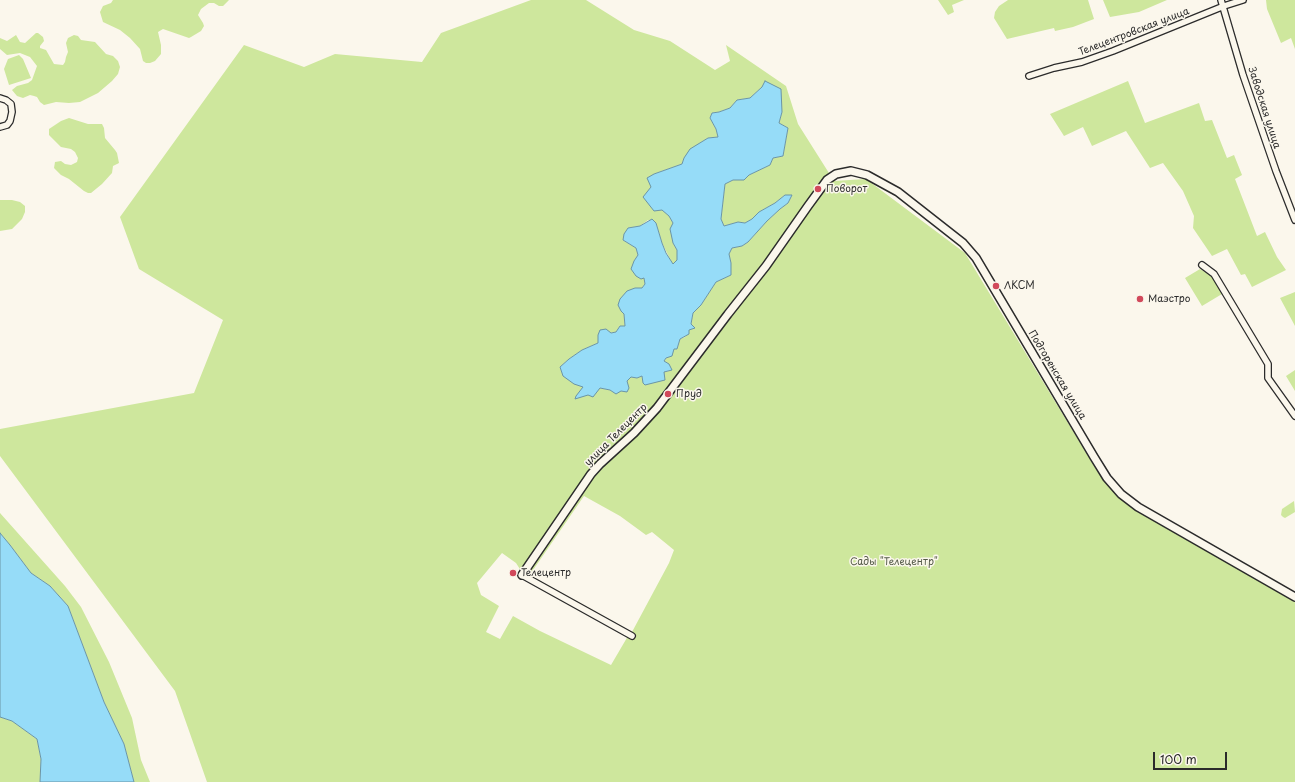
<!DOCTYPE html>
<meta charset="utf-8">
<style>
body{margin:0}
#map{position:relative;width:1295px;height:782px;overflow:hidden;background:#fbf7ec;font-family:"Playpen Sans",sans-serif}
canvas{display:block}
.scale{position:absolute;left:1153px;top:752px;width:74px;height:18px;box-sizing:border-box;border:2px solid #2b2b2b;border-top:0;padding-left:5px;font-size:12px;line-height:14px;white-space:nowrap;color:#2b2b2b;-webkit-text-stroke:3px #fbf7ec;paint-order:stroke}
</style>
<div id="map">
<canvas width="1295" height="782"></canvas>
<div class="scale">100 m</div>
</div>
<script>
const context = document.querySelector('canvas').getContext('2d');
context.lineJoin = 'round';
function fill(path, color) {
  context.fillStyle = color;
  context.fill(path, 'evenodd');
}
function toPath(rows) {
  const path = new Path2D();
  for (const r of rows) {
    path.moveTo(r[0], r[1]);
    for (let i = 2; i < r.length; i += 2) path.lineTo(r[i], r[i + 1]);
  }
  return path;
}
function stroke(path, color, width, dash) {
  context.strokeStyle = color;
  context.lineWidth = width;
  context.lineCap = dash ? 'butt' : 'round';
  context.setLineDash(dash || []);
  context.stroke(path);
}
function drawText(font, color, halo, rows, align = 'center') {
  context.font = font + ' "Playpen Sans",sans-serif';
  context.lineWidth = 3;
  context.setLineDash([]);
  context.textBaseline = 'middle';
  context.strokeStyle = halo;
  context.fillStyle = color;
  for (const [text, x, y, turn = 0] of rows) {
    context.save();
    context.translate(x, y);
    context.rotate((+turn || 0) * Math.PI / 180);
    context.textAlign = isNaN(turn) ? turn : align;
    if (halo) context.strokeText(text, 0, 0);
    context.fillText(text, 0, 0);
    context.restore();
  }
}
fill(toPath([
 [113,0,229,0,223,6,219,6,214,3,209,3,201,9,198,15,203,23,204,26,201,31,191,37,189,38,163,29,158,32,161,45,161,54,155,61,150,63,146,63,143,61,140,49,130,38,120,30,103,22,100,12,103,6,111,3],
 [531,0,586,0,634,30,670,41,715,70,730,61,726,45,786,86,798,124,834,181,866,179,965,253,1099,474,1127,504,1295,601,1295,782,207,782,175,691,0,456,0,429,194,393,223,320,139,269,120,217,244,45,304,67,335,54,422,62,441,33],
 [762,87,782,112,779,123,788,128,783,156,773,158,770,165,749,175,744,180,733,180,725,184,721,219,724,226,738,222,745,223,752,219,759,212,775,203,785,195,792,195,788,203,780,209,767,221,748,242,742,246,732,248,729,254,731,263,731,275,716,282,701,305,693,313,691,324,694,327,689,330,685,337,680,339,677,349,674,349,664,361,669,371,664,372,664,376,643,380,642,376,637,378,631,377,626,381,616,393,610,390,600,388,580,392,583,387,560,367,569,359,582,350,598,343,598,335,616,332,620,326,625,326,624,314,621,311,635,288,642,288,645,284,644,277,634,261,638,255,636,248,623,240,628,228,640,226,648,220,656,223,662,243,673,265,677,260,677,250,673,243,673,223,669,216,647,193,651,187,654,174,682,164,684,158,700,143,708,138,718,137,716,129,710,118,712,113,719,112,730,108,737,100,750,98],
 [584,496,620,516,646,535,652,532,674,550,669,563,632,632,533,577,531,573],
 [502,553,516,563,527,580,628,636,611,665,540,631,513,616,500,639,486,632,499,606,481,595,477,583],
 [938,0,964,0,952,5,954,12,948,15],
 [1008,0,1088,0,1094,19,1073,27,1055,31,1054,28,1007,39,994,18,995,12,999,6],
 [1103,0,1167,0,1139,12,1110,17],
 [1266,0,1295,0,1295,49,1291,38,1281,43,1267,9],
 [36,33,38,33,43,37,44,41,40,46,40,48,46,50,54,64,63,65,65,62,66,57,68,52,66,43,68,38,74,35,78,36,81,40,95,42,106,54,113,56,118,61,120,67,118,74,112,81,98,93,80,102,69,103,56,102,44,105,40,102,37,97,34,96,30,95,23,98,17,96,12,90,17,86,28,83,32,80,37,66,30,57,20,53,7,55,0,49,0,38,7,41,16,35,20,42,25,43],
 [19,55,23,59,31,78,9,85,4,69,8,59],
 [1128,81,1145,123,1199,103,1205,121,1212,120,1227,158,1234,155,1242,175,1235,179,1257,236,1265,232,1277,257,1286,270,1252,287,1245,274,1241,275,1227,249,1212,256,1193,228,1194,216,1183,191,1163,163,1150,168,1126,131,1092,146,1083,127,1064,136,1050,114],
 [69,118,88,124,102,124,104,128,105,138,115,150,117,153,119,163,113,166,112,173,102,184,91,193,88,193,84,191,69,179,61,175,54,168,55,162,61,161,65,164,71,165,77,162,78,158,75,152,71,149,61,147,49,135,49,129,61,121],
 [0,200,12,200,20,202,25,206,25,212,22,219,12,229,0,231],
 [1200,269,1212,276,1222,294,1202,306,1185,278],
 [1295,292,1295,326,1280,298],
 [1295,370,1295,391,1286,376],
 [1294,501,1295,512,1285,518,1283,517,1281,515,1282,509],
 [0,513,65,586,81,607,109,662,132,718,141,760,150,782,134,782,124,744,104,702,68,606,50,586,31,573,10,545,0,533],
 [0,717,12,721,37,739,41,759,40,782,0,782]
]), '#cee79d');
const water = toPath([
 [765,81,781,89,782,112,779,123,788,128,783,156,773,158,770,165,749,175,744,180,733,180,725,184,721,219,724,226,738,222,745,223,752,219,759,212,775,203,785,195,792,195,788,203,780,209,767,221,748,242,742,246,732,248,729,254,731,263,731,275,716,282,701,305,693,313,691,324,695,328,689,330,689,334,680,339,677,349,674,349,672,356,666,358,664,361,669,364,672,370,664,372,665,380,645,385,643,383,642,376,637,378,631,377,627,381,629,388,627,392,621,391,616,394,610,390,600,388,593,397,588,395,575,399,576,396,583,387,574,384,563,376,560,367,569,359,582,350,598,343,598,335,600,330,606,329,611,333,616,332,620,326,625,326,624,314,621,311,618,305,620,299,627,291,635,288,642,288,645,284,644,278,641,279,636,276,631,269,634,261,638,255,636,248,623,240,624,234,628,228,640,226,652,219,656,223,662,243,666,253,673,264,677,260,677,250,673,243,670,229,673,223,669,216,662,210,654,211,643,197,651,187,647,178,654,174,682,164,684,158,690,149,708,138,718,137,716,129,710,118,712,113,719,112,730,108,737,100,750,98,762,87,765,81],
 [0,533,10,545,31,573,50,586,68,606,104,702,124,744,134,782,40,782,41,759,37,739,12,721,0,717,0,533]
]);
fill(water, '#96dcf8');
stroke(water, '#6b95a6', 1);
const minor = toPath([
 [1221,0,1243,75,1276,171,1295,220],
 [1029,76,1054,68,1082,62,1113,51,1224,6,1243,0],
 [0,98,6,100,11,104,12,112,10,121,7,125,0,127],
 [1202,265,1214,274,1268,364,1268,378,1295,416],
 [522,575,632,636]
]);
const tertiary = toPath([
 [522,575,591,474,600,464,634,433,657,408,728,314,766,266,808,206,827,180,836,174,851,171,867,175,898,192,963,243,976,258,1094,457,1107,478,1121,494,1138,507,1295,597]
]);
stroke(minor, '#2b2b2b', 8);
stroke(tertiary, '#2b2b2b', 10);
stroke(minor, '#fbf7ec', 5.5);
stroke(tertiary, '#fbf7ec', 7);
for (const [x, y, r, color] of [
 [818,189,4,"#d1495b"],
 [996,286,4,"#d1495b"],
 [1140,299,4,"#d1495b"],
 [668,394,4,"#d1495b"],
 [513,573,4,"#d1495b"]
]) {
  const dot = new Path2D();
  dot.arc(x, y, r, 0, 2 * Math.PI);
  context.fillStyle = color;
  context.fill(dot);
  stroke(dot, '#fbf7ec', 1.5);
}
drawText('10px', '#2b2b2b', '#fbf7ec', [
 ["Телецентровская улица",1134,32,-21],
 ["Заводская улица",1264,108,72],
 ["Подгоренская улица",1057,375,59],
 ["улица Телецентр",616,435,-45]
]);
drawText('10px', '#2b2b2b', '#fbf7ec', [
 ["Поворот",826,189],
 ["ЛКСМ",1004,286],
 ["Маэстро",1148,299],
 ["Пруд",676,394],
 ["Телецентр",521,573]
], 'left');
drawText('10px', '#545a48', '#fbf7ec', [
 ["Сады \"Телецентр\"",894,562]
]);
</script>
